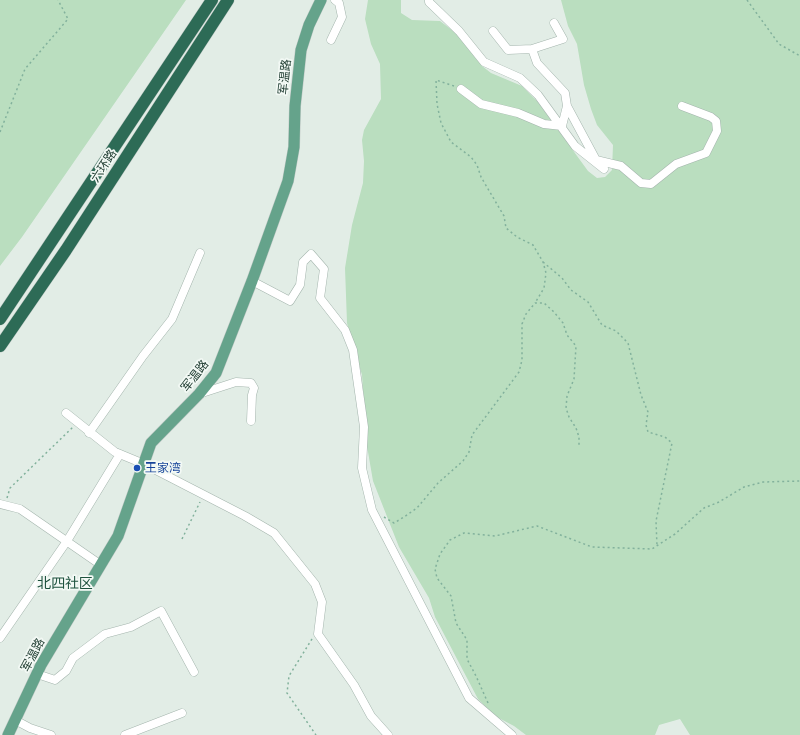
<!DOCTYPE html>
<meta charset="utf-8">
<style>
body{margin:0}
canvas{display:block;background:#e2ede6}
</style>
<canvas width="800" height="735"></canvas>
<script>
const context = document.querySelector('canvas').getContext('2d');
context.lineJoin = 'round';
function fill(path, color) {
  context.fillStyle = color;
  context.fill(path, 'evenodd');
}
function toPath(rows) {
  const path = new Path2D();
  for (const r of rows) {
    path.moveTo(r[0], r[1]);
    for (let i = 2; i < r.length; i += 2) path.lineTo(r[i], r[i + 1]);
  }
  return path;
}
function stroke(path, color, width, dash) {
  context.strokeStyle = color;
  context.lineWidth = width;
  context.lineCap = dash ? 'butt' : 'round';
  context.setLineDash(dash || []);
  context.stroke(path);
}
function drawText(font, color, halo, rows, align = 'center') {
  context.font = font + ' "Public Sans","Noto Sans SC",sans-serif';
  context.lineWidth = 3.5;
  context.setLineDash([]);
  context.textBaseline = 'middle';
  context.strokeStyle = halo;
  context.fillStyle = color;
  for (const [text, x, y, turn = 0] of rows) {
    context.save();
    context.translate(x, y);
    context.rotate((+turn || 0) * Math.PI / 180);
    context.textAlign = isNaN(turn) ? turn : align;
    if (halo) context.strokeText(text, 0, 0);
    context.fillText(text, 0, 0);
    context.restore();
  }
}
fill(toPath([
 [0,0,186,0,22,237,0,266],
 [368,0,401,0,401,13,412,20,440,21,457,34,482,66,491,73,522,86,537,101,588,171,597,178,605,177,612,170,613,145,597,125,591,109,584,85,577,44,568,26,561,0,800,0,800,735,690,735,680,719,659,725,655,735,526,735,514,726,495,716,478,699,435,617,429,598,399,547,373,481,367,446,362,375,347,323,345,268,352,225,363,183,364,161,362,140,364,130,381,99,380,64,371,44,365,19]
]), '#badebf');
const minor = toPath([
 [429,0,429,2,459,31,484,62,520,78,538,95,575,146,604,169],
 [493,31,508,50,532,49,537,63,565,93,567,106,596,160,621,166,641,183,651,184,676,164,706,153,717,131,716,121,711,117,682,106],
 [331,40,342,17,339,3,335,0],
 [532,49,563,39,554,23],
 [461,89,481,104,518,113,544,124,562,126,567,106],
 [252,281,290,301,300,285,303,262,311,254,324,269,320,298,345,330,353,350,364,427,362,468,372,510,469,698,512,735],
 [199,394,236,382,251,383,254,388,252,395,251,421],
 [66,413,115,452,144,464,245,516,274,533,315,584,322,602,318,634,354,685,371,716,388,735],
 [89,433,143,356,172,319,200,253],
 [0,504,20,509,101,565],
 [0,638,67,541,120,454],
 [37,674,55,680,66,671,73,658,105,634,131,627,161,611,194,672],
 [15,720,30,728,51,735],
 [125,735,182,713]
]);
const major = toPath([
 [8,735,41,665,118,536,151,443,199,394,216,373,252,281,288,181,294,147,295,106,301,50,309,25,321,0]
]);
const highway = toPath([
 [0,319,212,0],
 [0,346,66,250,228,0]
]);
stroke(minor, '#a4b5ad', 9);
stroke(major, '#c1c9c6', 12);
stroke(highway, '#c1c9c6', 13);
stroke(toPath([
 [747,0,779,44,800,56],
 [454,86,436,80,437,104,441,123,451,142,471,157,477,165,481,177,504,216,506,228,517,237,533,245,543,262,546,273,544,288,535,303],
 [0,132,25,69,68,19,58,0],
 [543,262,562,278,571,290,588,302,602,325,616,331,628,343,641,395,648,412,646,425,648,432,665,437,672,443,656,521,657,546],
 [7,498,10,488,73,427],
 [384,517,394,523,404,517,417,508,438,483,463,461,469,452,472,435,519,372,522,360,522,324,526,314,535,303,544,303,554,312,563,323,567,335,576,346,574,379,567,396,566,408,569,417,576,428,579,437,579,446],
 [182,539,200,502],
 [312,639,289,676,287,693,316,735],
 [488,703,476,676,467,659,467,640,456,623,451,596,437,578,435,569,440,554,450,540,464,533,495,536,537,526,592,547,652,549,675,534,704,508,719,502,744,487,763,482,800,481]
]), '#82b19c', 1.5, [2, 3]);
stroke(minor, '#fff', 8);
stroke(major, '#65a38b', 11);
stroke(highway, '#2d6b56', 12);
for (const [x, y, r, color] of [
 [137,468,4,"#1a4fb4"]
]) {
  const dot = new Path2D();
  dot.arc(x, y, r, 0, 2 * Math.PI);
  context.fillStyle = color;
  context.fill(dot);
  stroke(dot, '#f3f9f5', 1.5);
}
drawText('12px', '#213e33', '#f3f9f5', [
 ["军温路",285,77,-84],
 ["六环路",104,166,-57],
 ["军温路",195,376,-52],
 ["军温路",33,655,-62]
]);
drawText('12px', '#164399', '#f3f9f5', [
 ["王家湾",145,468]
], 'left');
drawText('14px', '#1d513d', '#f3f9f5', [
 ["北四社区",65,584]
]);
</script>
